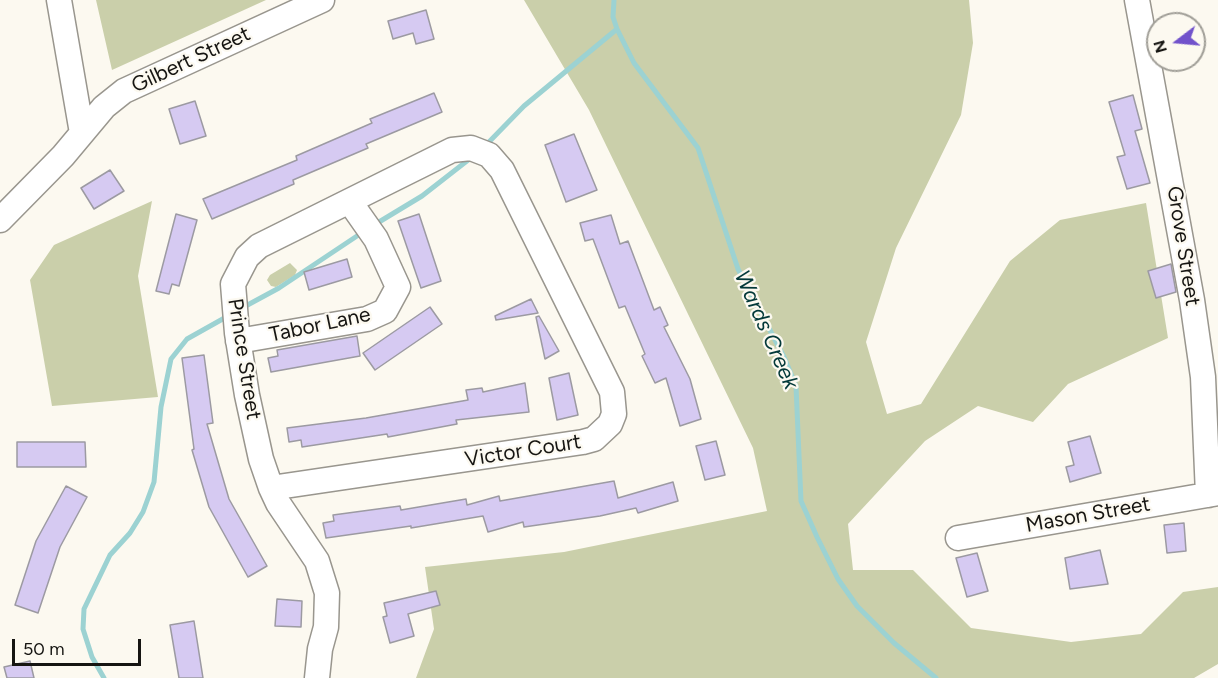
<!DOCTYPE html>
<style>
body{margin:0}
#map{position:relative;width:1218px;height:678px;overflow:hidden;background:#fcf9f0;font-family:Figtree,sans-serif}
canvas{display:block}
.north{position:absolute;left:1146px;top:12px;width:60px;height:60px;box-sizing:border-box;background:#fcf9f0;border:2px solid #a09e97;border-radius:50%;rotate:254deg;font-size:16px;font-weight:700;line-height:24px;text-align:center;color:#161512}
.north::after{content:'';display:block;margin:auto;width:21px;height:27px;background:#7152cb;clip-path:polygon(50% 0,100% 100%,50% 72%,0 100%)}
.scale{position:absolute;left:12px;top:639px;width:129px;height:27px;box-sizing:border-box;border:3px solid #161512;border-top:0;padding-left:8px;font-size:18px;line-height:21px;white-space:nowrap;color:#161512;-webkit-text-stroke:4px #fcf9f0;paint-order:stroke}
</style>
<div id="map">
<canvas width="1218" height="678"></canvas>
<div class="north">N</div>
<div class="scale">50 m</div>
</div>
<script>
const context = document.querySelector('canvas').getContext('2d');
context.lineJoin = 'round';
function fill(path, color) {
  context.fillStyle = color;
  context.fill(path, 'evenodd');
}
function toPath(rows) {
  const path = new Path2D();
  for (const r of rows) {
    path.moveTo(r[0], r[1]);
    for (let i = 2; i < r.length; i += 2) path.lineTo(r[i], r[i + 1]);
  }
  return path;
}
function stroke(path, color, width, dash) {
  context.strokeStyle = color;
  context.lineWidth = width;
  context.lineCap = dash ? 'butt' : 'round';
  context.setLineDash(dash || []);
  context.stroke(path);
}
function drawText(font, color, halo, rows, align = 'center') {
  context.font = font + ' Figtree,sans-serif';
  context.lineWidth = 4.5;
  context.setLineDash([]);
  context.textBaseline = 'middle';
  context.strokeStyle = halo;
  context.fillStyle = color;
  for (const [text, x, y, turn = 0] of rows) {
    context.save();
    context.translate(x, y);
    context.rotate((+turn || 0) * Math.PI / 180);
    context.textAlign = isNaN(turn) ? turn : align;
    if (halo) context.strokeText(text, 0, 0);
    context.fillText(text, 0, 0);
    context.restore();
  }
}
fill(toPath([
 [96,0,266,0,112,70],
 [524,0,969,0,973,43,961,115,896,248,866,342,887,414,921,404,1010,261,1060,220,1146,203,1168,338,1068,384,1033,422,978,406,925,441,848,524,853,570,913,570,971,628,1071,642,1141,634,1183,592,1218,587,1218,664,1194,678,416,678,434,629,425,567,564,552,767,511,753,448,589,110],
 [152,201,138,276,158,397,52,406,30,280,54,245],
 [290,263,297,270,295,275,276,287,271,286,267,280,270,275]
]), '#cacfaa');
stroke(toPath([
 [614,0,613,17,617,29,634,63,698,148,738,269,784,357,796,386,801,501,817,537,838,579,857,606,894,643,936,678],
 [486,145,524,106,617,29],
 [374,225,422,196,472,157],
 [242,308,279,288,363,232],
 [104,678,92,657,83,629,84,609,110,555,130,533,143,512,154,482,161,407,171,359,187,339,228,316]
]), '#9cd2d2', 5);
const building = toPath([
 [426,10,434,39,416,44,413,33,393,39,388,21,426,10],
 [434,93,442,112,366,144,368,148,293,180,294,184,212,219,203,199,297,160,296,156,372,123,370,119,434,93],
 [1133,95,1142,129,1135,131,1150,183,1127,189,1117,157,1125,155,1109,102,1133,95],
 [195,101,206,136,180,144,169,109,195,101],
 [574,134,597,190,566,202,545,145,574,134],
 [110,170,124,191,94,209,81,188,110,170],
 [176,214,197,220,179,286,172,284,169,294,156,291,176,214],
 [419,214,441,281,421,288,398,221,419,214],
 [611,215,620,244,628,241,654,310,660,307,668,325,664,327,690,379,701,419,680,426,666,378,655,383,642,356,645,354,625,306,619,308,593,239,585,241,580,223,611,215],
 [347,259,352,277,309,290,304,272,347,259],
 [1171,264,1176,292,1156,298,1148,271,1171,264],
 [531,299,538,313,496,320,495,316,531,299],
 [430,307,442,324,375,370,363,353,430,307],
 [539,316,559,351,545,359,536,317,539,316],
 [357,336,360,356,271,372,268,358,278,356,277,350,357,336],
 [204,355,213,423,207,424,229,499,267,566,248,577,209,507,192,450,194,449,182,358,204,355],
 [569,373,578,415,557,420,549,378,569,373],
 [525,383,529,412,456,420,457,424,388,437,387,434,302,447,301,440,289,442,287,428,366,418,468,400,466,390,482,388,483,392,525,383],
 [1090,436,1101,473,1070,482,1066,467,1074,465,1068,442,1090,436],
 [716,441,725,475,705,480,696,446,716,441],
 [17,442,85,442,86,467,17,467,17,442],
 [614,481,618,498,673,482,678,501,638,513,636,508,600,516,524,527,523,522,488,532,483,516,411,528,411,526,326,538,323,523,334,521,333,515,400,506,401,510,466,499,467,505,499,496,500,501,614,481],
 [66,486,87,497,60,547,38,613,15,605,36,541,66,486],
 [1184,523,1186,551,1167,553,1164,525,1184,523],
 [1100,550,1108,584,1070,589,1065,558,1100,550],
 [977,553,988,591,967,597,956,558,977,553],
 [436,591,440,605,408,614,414,636,390,643,383,617,387,616,384,603,436,591],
 [277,599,302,601,301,627,275,626,277,599],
 [194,621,203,678,179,678,170,625,194,621],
 [30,661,34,678,7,678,4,667,30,661]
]);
fill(building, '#d6caf2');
stroke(building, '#9c9aa2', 1.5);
const minor = toPath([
 [59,0,82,133],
 [1137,0,1192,300,1203,377,1208,495],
 [0,220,63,156,104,107,124,91,322,0],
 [238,341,367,319,385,311,398,287,376,239,350,202],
 [271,488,583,442,594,439,610,424,614,414,612,392,502,170,489,155,471,148,452,150,259,246,247,257,233,284,237,333,247,395,261,459,271,488,278,503,317,561,327,593,326,627,320,649,317,678],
 [958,538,1218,493]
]);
stroke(minor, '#99968e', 27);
stroke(minor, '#fff', 24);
drawText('21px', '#161512', '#fcf9f0', [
 ["Gilbert Street",191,60,-25],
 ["Grove Street",1183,246,81],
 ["Tabor Lane",320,325,-12],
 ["Prince Street",244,359,81],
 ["Victor Court",523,451,-9],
 ["Mason Street",1088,515,-10]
]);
drawText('italic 22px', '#033939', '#fcf9f0', [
 ["Wards Creek",766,330,66]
]);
</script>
